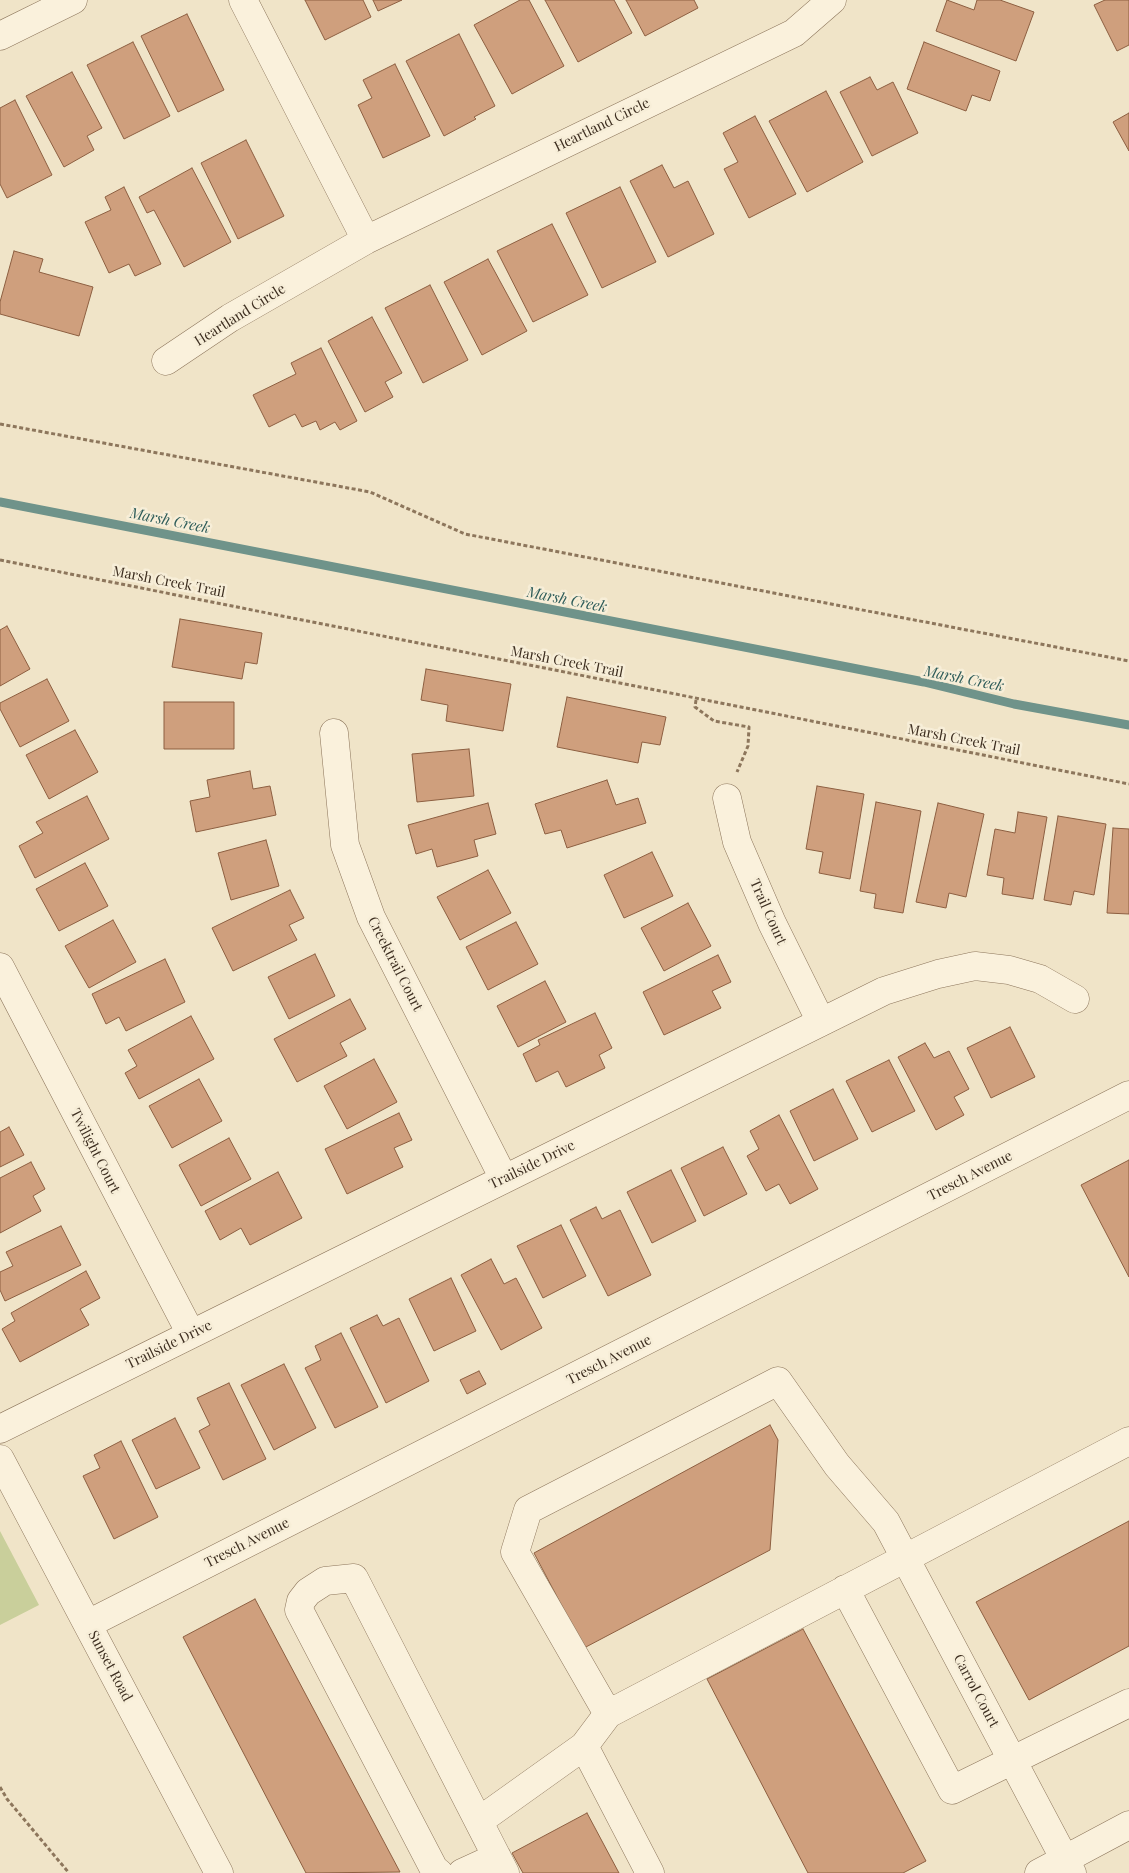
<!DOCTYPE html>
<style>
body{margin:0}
canvas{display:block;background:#f0e4c8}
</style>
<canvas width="1129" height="1873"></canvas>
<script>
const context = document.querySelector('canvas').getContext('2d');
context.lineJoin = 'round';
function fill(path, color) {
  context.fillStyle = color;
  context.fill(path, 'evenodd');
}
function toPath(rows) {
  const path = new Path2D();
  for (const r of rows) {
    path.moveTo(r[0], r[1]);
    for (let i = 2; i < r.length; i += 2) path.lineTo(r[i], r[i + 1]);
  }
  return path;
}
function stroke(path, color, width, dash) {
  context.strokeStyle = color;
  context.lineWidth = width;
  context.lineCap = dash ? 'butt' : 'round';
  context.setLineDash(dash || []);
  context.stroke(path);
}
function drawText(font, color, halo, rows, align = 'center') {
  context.font = font + ' "Playfair Display",serif';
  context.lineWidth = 5;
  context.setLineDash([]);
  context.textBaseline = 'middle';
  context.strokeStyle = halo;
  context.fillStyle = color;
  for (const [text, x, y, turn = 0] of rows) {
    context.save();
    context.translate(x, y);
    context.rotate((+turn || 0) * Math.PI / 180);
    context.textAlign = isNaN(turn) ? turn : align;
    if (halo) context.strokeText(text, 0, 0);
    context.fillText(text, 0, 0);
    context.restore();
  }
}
fill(toPath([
 [0,1531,39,1605,0,1625]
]), '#c9cf9b');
stroke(toPath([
 [0,502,924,682,1014,704,1129,725]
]), '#6f938a', 9);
const building = toPath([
 [305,0,363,0,371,17,325,40,305,0],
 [373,0,402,0,378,11,373,0],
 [520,0,529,0,564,66,512,94,474,25,520,0],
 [545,0,614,0,632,33,578,62,545,0],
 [626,0,694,0,698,8,645,36,626,0],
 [947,0,974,10,977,0,1000,0,1034,12,1016,61,936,31,947,0],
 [1105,0,1129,0,1129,45,1117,51,1094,5,1105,0],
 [187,14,224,90,178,112,141,36,187,14],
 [459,34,495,106,474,117,476,119,444,136,406,61,459,34],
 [133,42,170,116,124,139,87,65,133,42],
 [924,42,1000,71,990,101,972,95,966,111,907,89,924,42],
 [395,64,430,136,383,158,358,105,372,98,363,80,395,64],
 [72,72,102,128,87,136,94,150,64,167,26,96,72,72],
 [870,77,877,90,893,82,918,133,872,156,840,92,870,77],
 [826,91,863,162,807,192,769,121,826,91],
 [15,100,52,175,7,198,0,184,0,108,15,100],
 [1129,113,1129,151,1113,122,1129,113],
 [755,116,796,194,749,218,724,169,738,162,723,133,755,116],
 [246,140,284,216,238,239,201,163,246,140],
 [662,165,674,188,688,181,714,234,668,257,630,181,662,165],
 [192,168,231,242,184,267,154,210,147,213,139,197,192,168],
 [124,187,161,264,135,276,129,264,109,273,85,222,111,210,105,197,124,187],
 [620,187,656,262,602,288,566,213,620,187],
 [552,224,588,295,533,322,497,251,552,224],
 [14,251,43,259,39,272,93,287,79,336,0,314,0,302,14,251],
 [488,259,527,331,482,355,444,282,488,259],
 [430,285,468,360,423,383,385,308,430,285],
 [372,317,402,373,385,382,393,397,365,412,328,341,372,317],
 [321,348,357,421,340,430,335,422,320,430,316,421,302,427,295,414,269,427,253,395,296,374,291,363,321,348],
 [180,619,262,633,257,664,245,662,242,679,172,667,180,619],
 [7,626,30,669,0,686,0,630,7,626],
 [426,669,511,684,503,731,446,721,448,705,421,700,426,669],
 [47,679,69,721,20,747,0,709,0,703,47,679],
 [567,697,666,717,660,745,642,742,638,763,557,747,567,697],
 [164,702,234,702,234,749,164,749,164,702],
 [75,730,98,772,49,799,26,755,75,730],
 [469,749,474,796,417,802,412,754,469,749],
 [250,771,253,789,270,786,276,815,196,832,190,801,210,797,207,780,250,771],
 [607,780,616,805,638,798,646,823,567,848,561,830,545,834,535,804,607,780],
 [817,786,864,794,850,879,819,873,823,852,806,849,817,786],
 [87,796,109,839,35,878,19,846,43,833,36,822,87,796],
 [876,802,921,811,903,913,874,908,876,894,860,891,876,802],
 [488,803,496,834,474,840,478,856,437,867,432,849,416,854,408,825,488,803],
 [938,803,984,814,966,897,949,893,946,908,916,902,938,803],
 [1018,812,1047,817,1033,899,1002,894,1004,878,987,875,995,829,1015,833,1018,812],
 [1058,816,1106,824,1094,895,1074,891,1071,905,1044,900,1058,816],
 [1113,828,1129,829,1129,914,1107,913,1113,828],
 [266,840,279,886,231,900,218,853,266,840],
 [652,852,673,896,624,918,604,875,652,852],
 [85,863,108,906,59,931,36,889,85,863],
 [488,870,511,913,460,940,437,897,488,870],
 [290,890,304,918,289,925,297,940,233,971,212,928,290,890],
 [688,903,711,946,664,971,641,928,688,903],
 [113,920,136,962,89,988,65,946,113,920],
 [516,922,538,964,488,990,466,947,516,922],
 [315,954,335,996,289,1019,268,977,315,954],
 [718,955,731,982,712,991,721,1008,664,1035,643,992,718,955],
 [165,959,185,1002,126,1031,119,1017,106,1024,92,994,165,959],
 [545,981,566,1022,518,1047,497,1006,545,981],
 [350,999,366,1029,340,1043,347,1056,297,1082,274,1039,350,999],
 [595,1013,612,1048,599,1055,605,1068,566,1087,558,1071,536,1082,523,1054,540,1045,538,1040,595,1013],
 [191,1016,214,1059,139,1099,125,1073,137,1066,128,1050,191,1016],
 [1010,1027,1035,1077,991,1098,967,1048,1010,1027],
 [925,1043,934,1058,949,1051,969,1089,954,1097,964,1115,936,1130,898,1057,925,1043],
 [374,1059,397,1102,347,1129,324,1086,374,1059],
 [889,1060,915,1111,872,1132,846,1081,889,1060],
 [199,1079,222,1121,172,1148,149,1106,199,1079],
 [833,1089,858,1139,814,1161,790,1111,833,1089],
 [399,1113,412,1140,394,1148,403,1167,347,1194,325,1149,399,1113],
 [779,1115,818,1189,790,1204,779,1184,766,1191,747,1156,759,1149,750,1131,779,1115],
 [9,1127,24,1155,0,1167,0,1132,9,1127],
 [229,1138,251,1179,201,1206,179,1165,229,1138],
 [723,1147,747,1194,704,1216,681,1168,723,1147],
 [1129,1160,1129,1277,1081,1185,1129,1160],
 [31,1162,45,1189,33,1196,41,1211,0,1233,0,1178,31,1162],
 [671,1170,696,1221,652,1243,627,1192,671,1170],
 [278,1172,302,1218,250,1245,241,1228,220,1240,205,1211,278,1172],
 [596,1207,602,1219,620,1210,651,1275,608,1296,570,1220,596,1207],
 [561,1225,586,1276,543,1298,517,1246,561,1225],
 [61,1226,81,1265,5,1301,0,1290,0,1272,13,1266,6,1252,61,1226],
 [491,1259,504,1284,516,1278,542,1328,501,1350,461,1275,491,1259],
 [86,1271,100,1298,80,1309,89,1325,20,1362,2,1329,15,1321,11,1313,86,1271],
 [451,1278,476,1331,434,1351,409,1299,451,1278],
 [377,1315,383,1326,399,1318,429,1381,386,1403,350,1328,377,1315],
 [341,1333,378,1407,335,1428,305,1368,321,1360,315,1346,341,1333],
 [284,1364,316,1428,274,1450,241,1385,284,1364],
 [479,1371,486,1384,467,1394,460,1380,479,1371],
 [229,1383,266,1459,223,1480,199,1431,210,1425,197,1398,229,1383],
 [175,1418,200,1468,156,1489,132,1440,175,1418],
 [770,1425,778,1440,770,1550,584,1648,534,1553,770,1425],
 [121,1441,158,1517,114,1539,83,1476,100,1468,94,1455,121,1441],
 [1129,1521,1129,1646,1029,1700,976,1602,1129,1521],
 [255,1599,400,1872,306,1873,183,1637,255,1599],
 [803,1629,926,1861,903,1873,808,1873,707,1679,803,1629],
 [587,1813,619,1873,523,1873,512,1853,587,1813]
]);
fill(building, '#cf9f7d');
stroke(building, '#8d5f41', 1);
const minor = toPath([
 [243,0,366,240],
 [0,36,73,0],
 [166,361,230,318,366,240,794,33,832,0],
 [334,733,345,845,371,917,504,1179],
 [727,798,737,842,772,923,821,1022],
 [0,967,191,1334],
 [0,1429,884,991,938,974,975,966,1009,970,1040,979,1075,999],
 [0,1459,219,1873],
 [845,1589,952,1790,1129,1703],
 [88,1624,1129,1095],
 [608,1714,515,1552,528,1510,778,1381,837,1465,886,1522,1072,1873],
 [584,1746,608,1714,1129,1441],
 [479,1821,584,1746,650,1873],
 [439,1873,434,1869,299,1610,301,1601,308,1592,325,1581,354,1578,505,1873],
 [462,1873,497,1857],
 [1039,1873,1129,1825]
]);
stroke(minor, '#8d765c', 29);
stroke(toPath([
 [0,424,370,492,465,534,1129,661],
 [0,560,1129,784],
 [696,700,695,707,714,721,749,727,748,746,737,772],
 [0,1787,7,1799,69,1873]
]), '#8d765c', 3, [4, 2.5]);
stroke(minor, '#faf1dc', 28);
drawText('14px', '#3d2e20', '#f7eed8', [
 ["Heartland Circle",602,125,-26],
 ["Heartland Circle",240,315,-32],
 ["Marsh Creek Trail",169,582,11],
 ["Marsh Creek Trail",567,662,11],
 ["Marsh Creek Trail",964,740,11],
 ["Trail Court",768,912,66],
 ["Creektrail Court",395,964,63],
 ["Twilight Court",95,1151,63],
 ["Trailside Drive",532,1165,-26],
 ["Tresch Avenue",970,1176,-27],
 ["Trailside Drive",169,1345,-26],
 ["Tresch Avenue",609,1360,-27],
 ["Tresch Avenue",247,1543,-27],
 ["Sunset Road",110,1666,62],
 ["Carrol Court",976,1691,62]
]);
drawText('italic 15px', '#2f5d5a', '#f7eed8', [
 ["Marsh Creek",170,521,11],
 ["Marsh Creek",567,600,11],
 ["Marsh Creek",964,679,11]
]);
</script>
